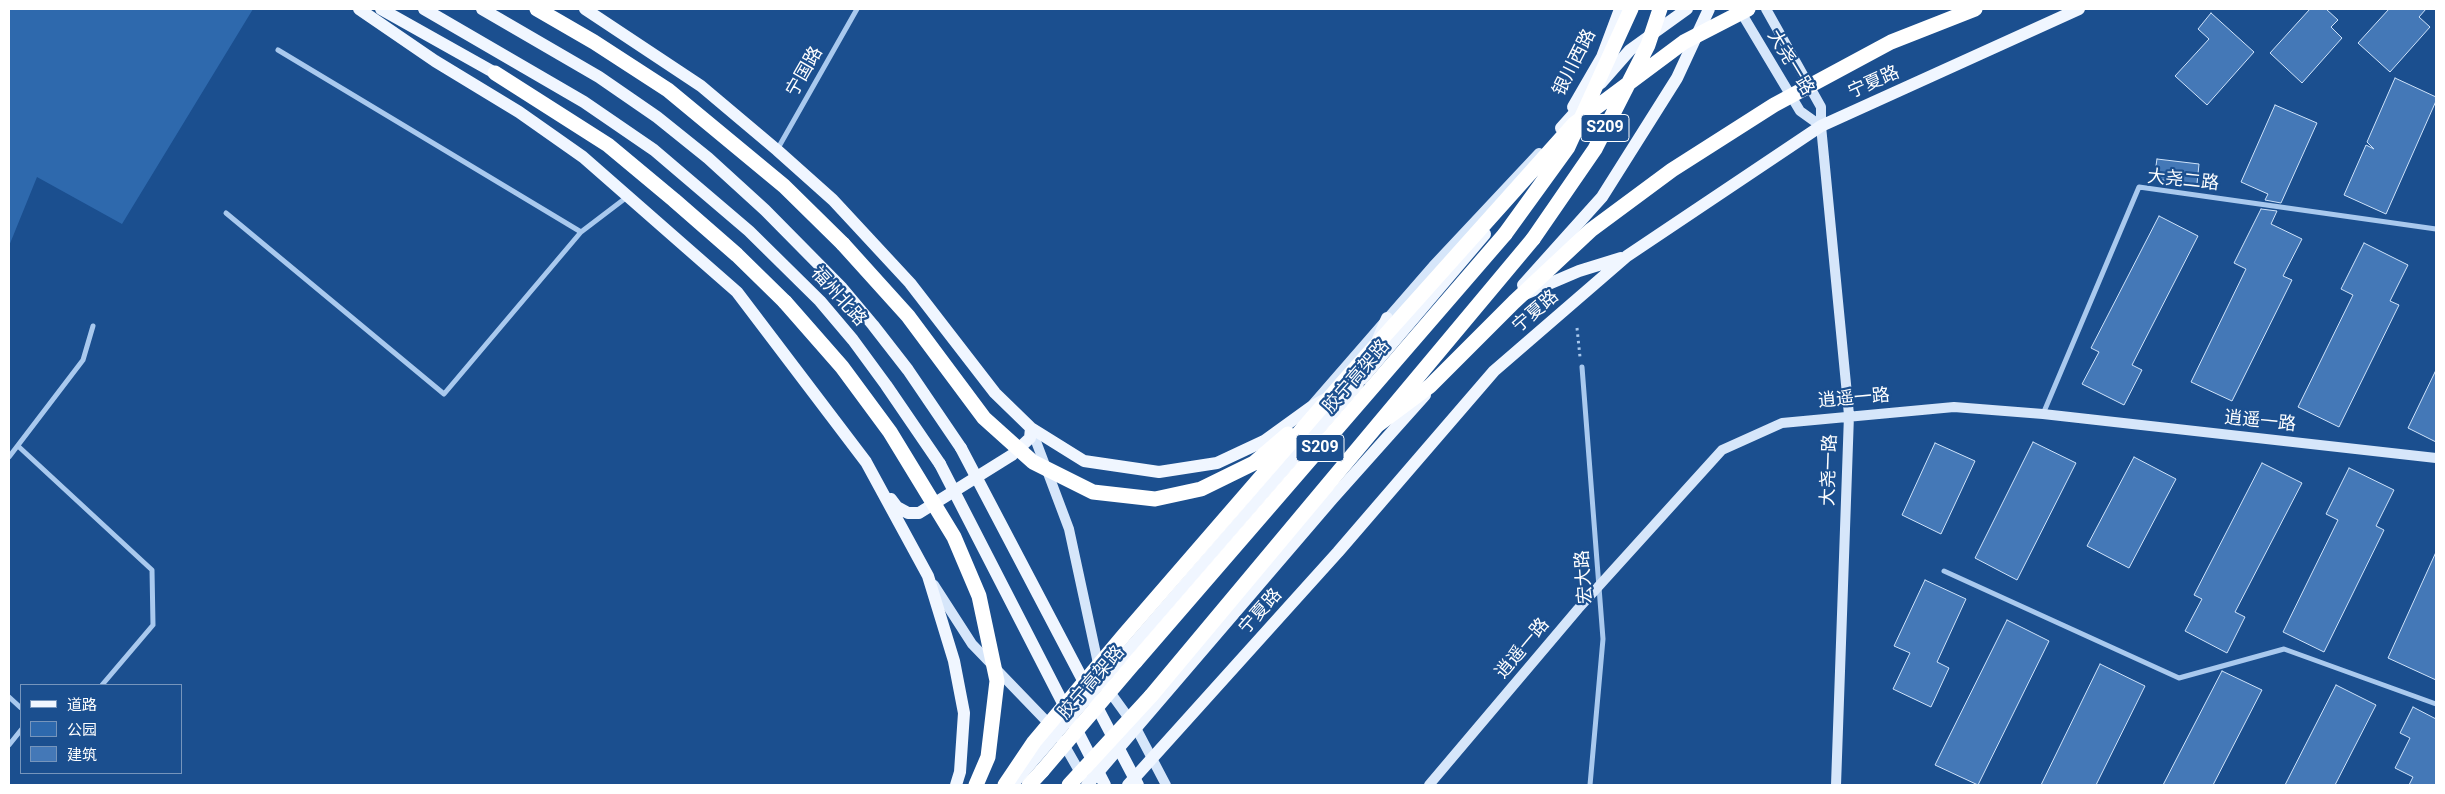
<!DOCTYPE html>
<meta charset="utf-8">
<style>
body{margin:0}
#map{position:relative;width:2445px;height:794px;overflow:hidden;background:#1b4f8f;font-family:Roboto,"Noto Sans SC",sans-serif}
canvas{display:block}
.frame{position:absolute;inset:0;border:10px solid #fff;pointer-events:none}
.legend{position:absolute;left:20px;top:684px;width:162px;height:90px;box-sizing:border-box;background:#1b4f8f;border:1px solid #7695bc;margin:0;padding:6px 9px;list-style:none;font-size:15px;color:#fff}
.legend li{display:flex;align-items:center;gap:10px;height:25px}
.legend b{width:25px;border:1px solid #7695bc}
</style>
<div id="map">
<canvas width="2445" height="794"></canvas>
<div class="frame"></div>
<ul class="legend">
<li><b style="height:6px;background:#f0f6ff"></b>道路</li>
<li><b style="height:14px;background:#2e69ad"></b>公园</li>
<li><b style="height:14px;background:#4478b7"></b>建筑</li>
</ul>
</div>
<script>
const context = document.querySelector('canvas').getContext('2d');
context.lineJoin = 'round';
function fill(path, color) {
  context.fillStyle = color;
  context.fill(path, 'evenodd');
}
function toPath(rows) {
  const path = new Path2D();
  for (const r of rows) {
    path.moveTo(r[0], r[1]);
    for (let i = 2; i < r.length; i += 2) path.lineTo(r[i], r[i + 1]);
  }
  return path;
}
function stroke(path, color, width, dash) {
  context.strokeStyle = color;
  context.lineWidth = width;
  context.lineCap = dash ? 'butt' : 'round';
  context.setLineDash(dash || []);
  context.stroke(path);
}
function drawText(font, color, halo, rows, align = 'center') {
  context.font = font + ' Roboto,"Noto Sans SC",sans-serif';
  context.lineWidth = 4.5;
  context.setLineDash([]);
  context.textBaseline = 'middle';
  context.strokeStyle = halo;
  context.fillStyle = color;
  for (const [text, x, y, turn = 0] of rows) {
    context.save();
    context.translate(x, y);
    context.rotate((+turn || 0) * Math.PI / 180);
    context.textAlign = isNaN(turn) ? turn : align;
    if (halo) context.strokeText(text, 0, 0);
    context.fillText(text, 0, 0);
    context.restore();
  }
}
fill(toPath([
 [9,9,253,9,122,224,37,177,9,246]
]), '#2e69ad');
const building = toPath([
 [2310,9,2326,9,2338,20,2331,27,2342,38,2302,83,2270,53,2310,9],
 [2389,9,2426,9,2419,17,2430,27,2390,72,2358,43,2389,9],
 [2211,13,2254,52,2207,105,2175,76,2209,39,2198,29,2211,13],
 [2395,78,2436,97,2436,101,2386,214,2344,195,2366,145,2374,149,2367,142,2395,78],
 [2275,105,2317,123,2281,203,2265,200,2268,194,2241,182,2275,105],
 [2157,159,2199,164,2197,184,2154,179,2157,159],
 [2261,209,2277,211,2271,224,2302,239,2283,276,2292,280,2232,401,2191,382,2246,269,2234,263,2261,209],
 [2159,216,2198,236,2132,365,2142,370,2124,405,2082,384,2099,352,2091,348,2159,216],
 [2364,243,2408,265,2390,301,2399,305,2339,427,2298,407,2353,295,2341,289,2364,243],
 [2436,370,2436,442,2408,428,2436,370],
 [2033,442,2076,463,2017,580,1975,558,2033,442],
 [1935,443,1975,461,1941,534,1902,515,1935,443],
 [2134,457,2176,479,2129,568,2087,546,2134,457],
 [2262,463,2302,483,2235,612,2245,617,2227,653,2185,631,2202,599,2194,595,2262,463],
 [2349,468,2394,490,2376,526,2384,530,2324,652,2283,632,2338,520,2326,514,2349,468],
 [2436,552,2436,680,2388,658,2436,552],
 [1925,580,1966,599,1937,662,1949,668,1931,707,1893,689,1910,653,1894,646,1925,580],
 [2007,620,2049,641,1978,785,1935,765,2007,620],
 [2100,664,2145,686,2096,785,2041,785,2100,664],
 [2222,671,2262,690,2213,785,2163,785,2222,671],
 [2336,685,2376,705,2335,785,2285,785,2336,685],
 [2413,707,2436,719,2436,785,2409,785,2413,777,2395,768,2410,738,2400,733,2413,707]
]);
fill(building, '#4478b7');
stroke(building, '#cfe3fa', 1);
stroke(toPath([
 [1577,328,1580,357]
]), '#a9c9ee', 3, [2.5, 4]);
stroke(toPath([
 [278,50,581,232],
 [777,150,857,9],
 [226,213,444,394,581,232,627,197],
 [1582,367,1603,639,1590,785],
 [2043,414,2139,187,2436,229],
 [18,446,152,570,153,625,102,685],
 [9,457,83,360,93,326],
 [1944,571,2179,678,2284,649,2436,704],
 [9,697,21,708],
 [9,745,21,730]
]), '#a9c9ee', 5);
stroke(toPath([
 [1739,9,1800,111,1821,126],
 [1766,9,1821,107,1821,126,1849,415,1836,785],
 [1313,404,1433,266,1539,153],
 [1031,428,1069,529,1099,668],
 [934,585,972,644,1052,727],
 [1107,688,1136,728,1166,785],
 [1062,741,1082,776],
 [1429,785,1578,609,1722,450,1782,423,1954,407,2043,414,2436,458]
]), '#d6e6fa', 10);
stroke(toPath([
 [359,9,435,61,519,112,583,157,737,292,866,462,928,576,954,661,964,713,960,772,956,785],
 [381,9,495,73],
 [424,9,584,102,654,150,749,231,820,301,853,340,886,385,940,464],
 [482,9,599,77,657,117,708,158,765,210,842,288,873,325,908,370,961,448],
 [585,9,701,86,777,150,833,200,910,283,995,393,1031,428,1084,461,1159,472,1217,463,1264,441,1311,407,1362,379,1485,234],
 [1601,83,1630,50,1687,9],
 [1573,107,1602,57,1620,9],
 [1561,128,1588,98],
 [1523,285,1602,197,1677,78,1709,9],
 [1525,294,1579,271,1621,258],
 [1378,339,1387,318],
 [891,499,897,507,908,513,919,513,1012,455,1030,438,1031,428],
 [1012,785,1358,384],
 [1087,785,1332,499,1425,395],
 [1128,785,1338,552,1494,371,1627,256,1821,126,2079,9]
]), '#f0f6ff', 12);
stroke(toPath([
 [537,9,594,42,668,90,784,186,843,244],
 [495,73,608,145,674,200,737,255,785,302],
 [1135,662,1505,234],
 [1151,696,1533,239],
 [1029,785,1042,771]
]), '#fff', 15);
stroke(toPath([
 [961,448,1138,785],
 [940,464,1105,785]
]), '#f0f6ff', 12);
stroke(toPath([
 [1505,234,1568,147,1631,9],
 [1533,239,1595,149,1648,45,1660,9],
 [843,244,908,316,984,418,1033,462,1093,492,1155,499,1201,489,1254,463,1288,434],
 [785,302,842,367,890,432,954,537,979,596,997,681,988,757,976,785],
 [1379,424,1430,386,1514,302,1591,230,1672,170,1774,105,1891,42,1975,9],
 [1042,771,1135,662],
 [1005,785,1034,742,1124,635,1345,380,1574,124,1684,42,1748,9],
 [1069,785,1151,696]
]), '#fff', 15);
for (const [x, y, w] of [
 [1605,128,48],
 [1320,448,48]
]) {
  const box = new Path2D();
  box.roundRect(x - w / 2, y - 13.5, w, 27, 4);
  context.fillStyle = '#1b4f8f';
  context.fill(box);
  stroke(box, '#fff', 1);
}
drawText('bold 16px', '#fff', null, [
 ["S209",1605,128],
 ["S209",1320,448]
]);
drawText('18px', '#fff', '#1b4f8f', [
 ["银川西路",1575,63,-63],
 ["大尧一路",1790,63,59],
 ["宁国路",805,72,-60],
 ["宁夏路",1874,83,-24],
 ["大尧二路",2183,181,6],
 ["福州北路",838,297,48],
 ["宁夏路",1536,312,-41],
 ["胶宁高架路",1357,377,-49],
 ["逍遥一路",1854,399,-5],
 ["逍遥一路",2260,422,6],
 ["大尧一路",1830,470,-88],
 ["宏大路",1585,577,-94],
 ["宁夏路",1261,612,-48],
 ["逍遥一路",1523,649,-50],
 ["胶宁高架路",1092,683,-49]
]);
</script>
